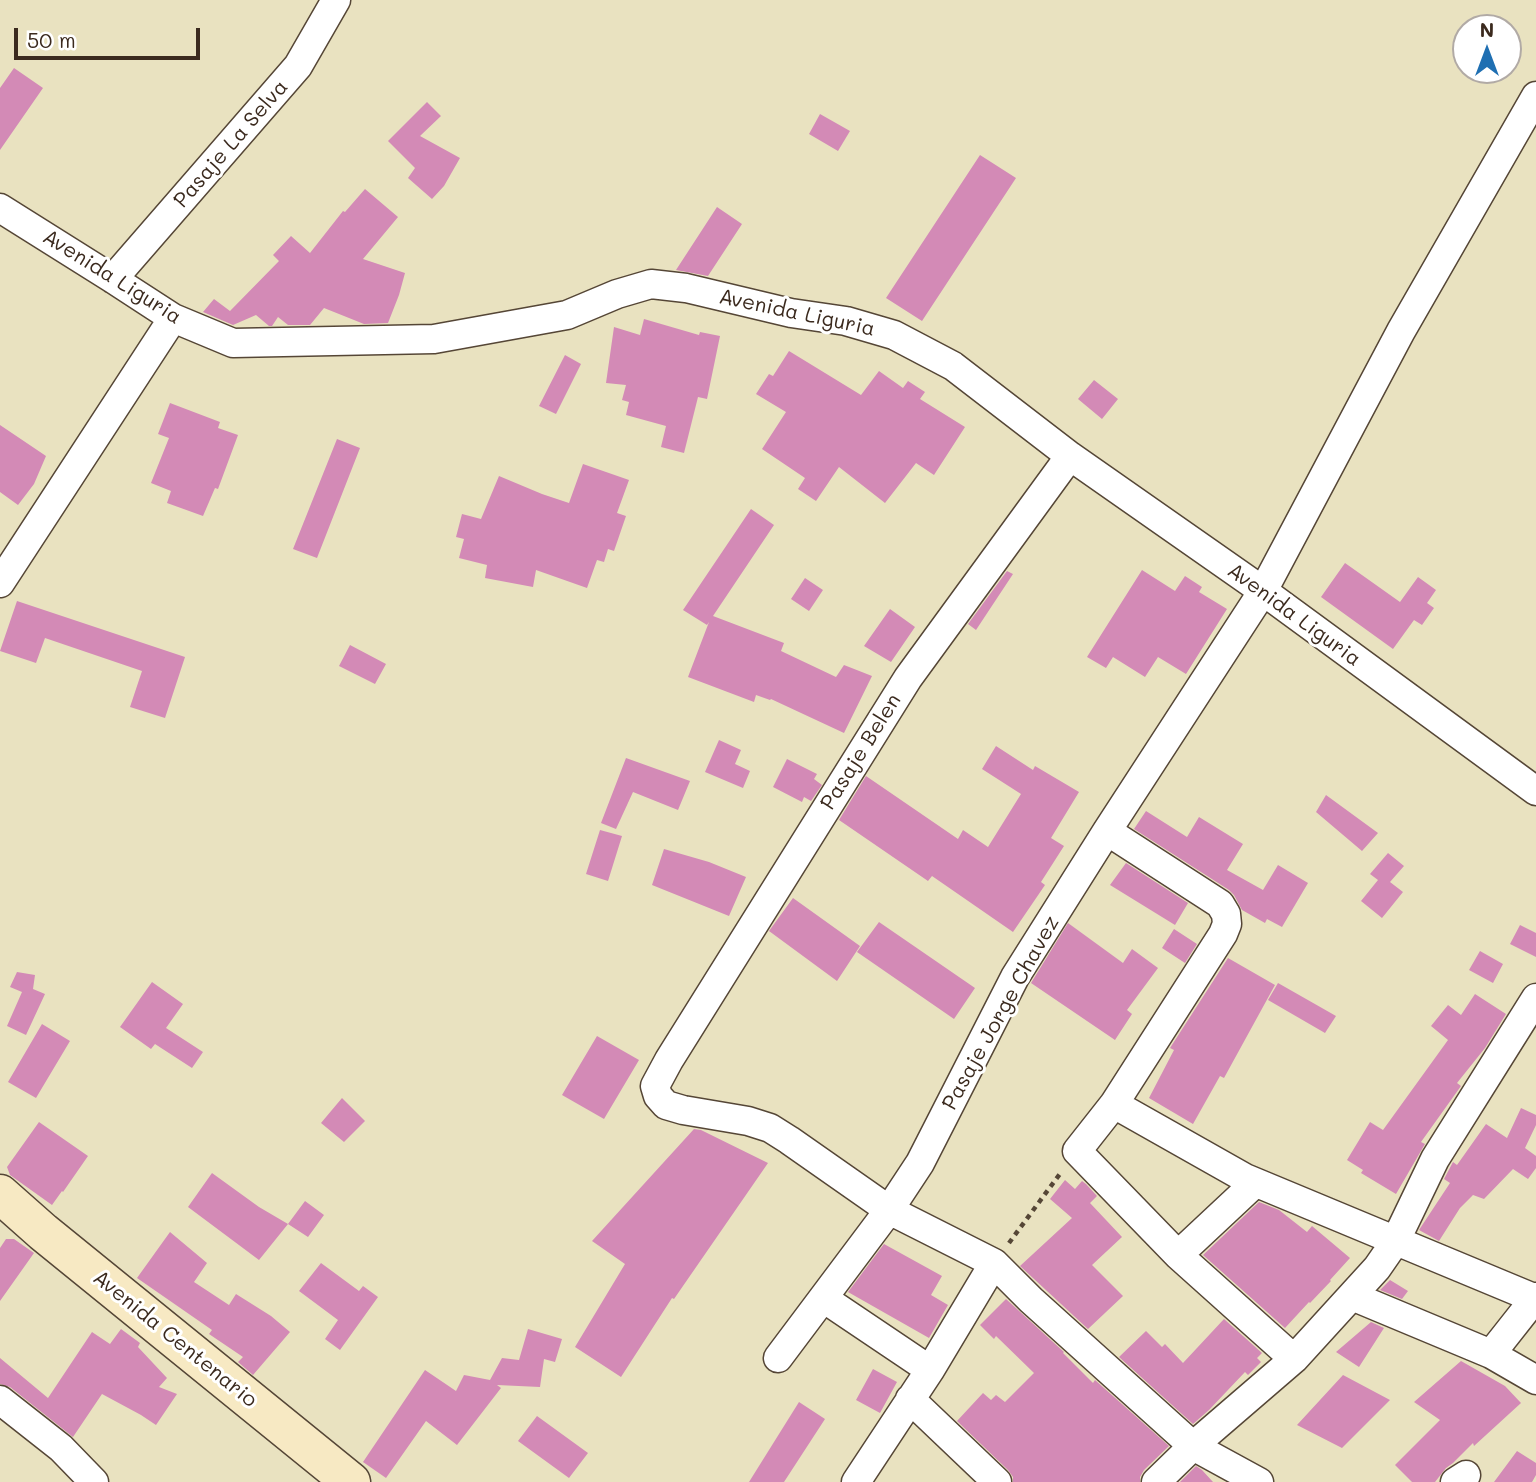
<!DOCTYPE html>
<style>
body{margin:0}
#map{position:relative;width:1536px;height:1482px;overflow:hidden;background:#e9e2c0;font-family:Mali,sans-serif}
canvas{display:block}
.north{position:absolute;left:1452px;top:14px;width:70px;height:70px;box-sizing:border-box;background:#fff;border:2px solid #b1aaa5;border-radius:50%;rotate:0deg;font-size:19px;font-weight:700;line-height:28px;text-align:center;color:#3b2a1e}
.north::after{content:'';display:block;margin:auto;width:24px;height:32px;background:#1f6fb2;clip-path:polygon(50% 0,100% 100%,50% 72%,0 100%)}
.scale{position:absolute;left:14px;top:28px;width:186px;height:32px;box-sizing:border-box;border:4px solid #3b2a1e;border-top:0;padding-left:9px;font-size:21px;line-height:24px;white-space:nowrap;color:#3b2a1e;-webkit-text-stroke:5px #fff;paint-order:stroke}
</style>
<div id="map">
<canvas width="1536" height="1482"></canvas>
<div class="north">N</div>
<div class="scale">50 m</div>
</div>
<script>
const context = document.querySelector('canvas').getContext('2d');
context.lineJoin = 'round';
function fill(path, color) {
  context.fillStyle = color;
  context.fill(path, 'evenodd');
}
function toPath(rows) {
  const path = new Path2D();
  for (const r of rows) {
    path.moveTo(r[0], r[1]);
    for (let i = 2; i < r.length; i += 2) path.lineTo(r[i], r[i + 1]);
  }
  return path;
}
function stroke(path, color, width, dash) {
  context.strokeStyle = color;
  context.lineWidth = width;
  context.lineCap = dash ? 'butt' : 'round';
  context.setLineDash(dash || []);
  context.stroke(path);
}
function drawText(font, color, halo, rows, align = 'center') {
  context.font = font + ' Mali,sans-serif';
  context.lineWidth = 6;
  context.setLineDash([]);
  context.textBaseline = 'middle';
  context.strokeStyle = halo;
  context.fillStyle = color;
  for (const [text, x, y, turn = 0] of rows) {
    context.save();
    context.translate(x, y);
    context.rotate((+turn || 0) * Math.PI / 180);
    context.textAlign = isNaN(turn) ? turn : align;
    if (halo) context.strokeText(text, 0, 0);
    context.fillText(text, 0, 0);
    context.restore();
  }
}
fill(toPath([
 [14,68,43,88,0,150,0,88],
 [427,102,441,116,420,136,460,158,444,186,432,199,408,178,415,168,388,141],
 [820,114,850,131,838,151,809,134],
 [980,155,1016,178,922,321,886,298],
 [365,189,398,217,363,259,405,273,399,295,388,323,364,324,324,308,310,325,288,325,278,317,272,326,269,326,256,315,233,325,203,312,214,299,230,311,279,261,273,255,291,236,310,253,343,211,345,212],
 [717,207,742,224,708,276,676,270],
 [644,319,699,335,700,332,720,336,707,399,698,397,684,453,661,447,666,426,626,415,629,402,622,400,626,385,606,383,614,327,640,335],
 [789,351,861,395,879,371,903,388,908,381,925,392,920,399,965,427,934,475,916,463,885,503,839,467,816,501,798,489,805,478,762,449,786,412,756,394,769,374,773,376],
 [565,355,581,364,556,414,539,406],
 [1094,380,1118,399,1102,419,1078,399],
 [170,403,220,422,218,428,238,435,218,489,215,488,203,516,167,503,171,491,151,483,169,438,158,434],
 [0,425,46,456,34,484,18,505,0,492],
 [337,439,360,448,317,558,293,549],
 [583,464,629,480,617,513,626,516,614,551,608,549,604,562,597,560,587,588,536,570,533,587,485,578,487,565,459,558,464,539,456,537,462,514,481,519,499,476,542,494,569,503],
 [751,509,774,525,713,616,784,643,781,651,836,677,844,665,872,676,844,733,771,699,770,700,756,695,754,702,688,677,709,622,707,625,683,610],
 [1345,563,1400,602,1418,577,1436,590,1427,603,1434,608,1422,625,1414,620,1393,649,1321,597],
 [1142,570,1175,591,1185,576,1202,587,1199,592,1227,609,1186,674,1158,657,1145,677,1113,657,1106,668,1087,657],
 [1007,571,1013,574,976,630,968,624],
 [805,578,823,590,809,611,791,599],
 [17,601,185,657,165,718,130,707,142,671,45,638,36,663,0,651],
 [890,609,915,627,891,662,864,646],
 [350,645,386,664,375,684,339,666],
 [719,740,741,750,735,764,750,771,743,788,705,772],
 [996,746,1033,770,1035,766,1079,792,1051,838,1064,846,1041,882,1045,885,1013,932,932,876,928,881,839,820,866,776,958,839,963,830,988,847,1021,794,982,769],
 [626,758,690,781,678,810,633,792,616,829,601,823],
 [787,759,817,774,814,779,822,785,811,801,804,797,802,802,773,787],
 [1326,795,1378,833,1362,851,1316,812],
 [1146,811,1187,837,1199,817,1243,844,1227,870,1263,890,1278,865,1308,883,1282,927,1267,919,1265,923,1242,910,1234,895,1229,890,1134,829],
 [600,830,622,836,608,881,586,874],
 [664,849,709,862,746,877,729,916,652,885],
 [1388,853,1404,866,1390,882,1403,892,1382,918,1361,901,1378,880,1370,874],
 [1126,863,1188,903,1175,925,1110,885],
 [793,898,860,946,837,981,769,931],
 [879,922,975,988,954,1019,857,952],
 [1068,923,1123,963,1132,949,1158,968,1127,1010,1132,1014,1115,1040,1031,983],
 [1520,925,1536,933,1536,957,1510,944],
 [1174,929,1197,944,1185,963,1162,948],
 [1480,951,1503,964,1493,983,1469,970],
 [1228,958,1275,985,1224,1078,1220,1076,1193,1124,1149,1098,1174,1050,1170,1048],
 [17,972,35,975,33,989,45,994,26,1035,7,1026,22,992,10,987],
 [152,982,183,1004,166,1028,203,1052,192,1068,155,1044,151,1049,120,1027],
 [1278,983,1336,1016,1325,1033,1268,1000],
 [1475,994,1506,1014,1485,1048,1457,1083,1461,1086,1421,1142,1425,1144,1396,1194,1361,1173,1363,1170,1347,1160,1370,1122,1383,1130,1448,1040,1431,1026,1448,1005,1461,1015],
 [42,1024,70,1041,36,1098,8,1082],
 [597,1036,639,1060,604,1119,562,1095],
 [342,1098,365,1121,344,1142,321,1123],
 [1521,1108,1536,1115,1536,1125,1525,1148,1536,1156,1536,1168,1528,1179,1513,1169,1484,1199,1473,1195,1460,1208,1439,1241,1419,1230,1450,1183,1444,1179,1453,1162,1457,1165,1486,1124,1507,1138],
 [39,1122,88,1156,63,1192,62,1191,52,1205,10,1175,7,1167],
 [694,1129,701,1130,768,1163,674,1299,672,1298,621,1377,575,1347,625,1264,592,1241],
 [212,1173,259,1207,288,1224,259,1260,188,1207],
 [1065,1180,1075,1189,1082,1181,1086,1184,1097,1196,1090,1203,1122,1237,1092,1265,1123,1296,1088,1329,1020,1266,1072,1218,1050,1199],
 [305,1201,324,1215,308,1237,288,1224],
 [1259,1202,1279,1210,1307,1232,1312,1226,1350,1258,1330,1280,1331,1281,1310,1303,1309,1302,1285,1328,1203,1255],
 [170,1232,207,1263,194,1282,229,1305,236,1294,271,1316,290,1332,253,1375,238,1362,243,1357,209,1334,212,1330,137,1278],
 [6,1239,14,1239,34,1253,0,1301,0,1248],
 [884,1244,942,1276,931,1295,948,1305,929,1338,848,1292],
 [321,1263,359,1291,363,1286,378,1297,340,1350,325,1339,338,1320,299,1291],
 [1390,1280,1408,1291,1402,1299,1380,1290],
 [1006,1299,1064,1352,1063,1353,1093,1383,1095,1380,1169,1446,1144,1470,1140,1477,1140,1482,1013,1482,1013,1477,1008,1470,957,1421,983,1393,991,1400,996,1395,1005,1402,1034,1373,996,1336,994,1339,980,1325],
 [1224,1319,1262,1353,1257,1358,1261,1362,1248,1375,1245,1372,1209,1410,1193,1424,1119,1357,1146,1331,1162,1347,1165,1344,1183,1363],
 [1371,1322,1384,1328,1359,1367,1336,1352],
 [121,1329,140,1343,138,1347,167,1378,159,1387,177,1394,156,1425,141,1415,102,1394,73,1437,10,1387,0,1384,0,1358,48,1398,92,1332,110,1344],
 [528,1329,562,1339,555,1362,544,1359,540,1387,497,1385,501,1388,457,1445,426,1421,386,1478,363,1462,425,1370,456,1391,464,1375,490,1380,502,1358,519,1360],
 [1461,1361,1505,1386,1521,1403,1474,1446,1473,1443,1453,1463,1446,1468,1435,1482,1412,1482,1395,1465,1440,1420,1414,1402],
 [873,1369,897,1382,880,1413,856,1400],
 [1343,1375,1390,1400,1342,1448,1297,1425],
 [799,1402,825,1419,784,1482,749,1482],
 [537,1416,588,1453,569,1478,518,1441],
 [1517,1451,1536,1463,1536,1475,1532,1482,1494,1482],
 [1196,1466,1202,1470,1213,1482,1180,1482]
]), '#d38ab6');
const minor = toPath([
 [0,208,113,279,173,318,233,343,434,339,567,315,617,294,651,284,686,288,791,313,846,321,894,335,953,366,1070,456,1263,591,1536,791],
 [113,279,298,66,336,0],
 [1070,456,908,678,669,1060,655,1086,658,1096,666,1105,683,1110,748,1121,770,1128,789,1140,889,1210,994,1263,1031,1300,1193,1446,1259,1482],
 [0,583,173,318],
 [1107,831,1220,904,1226,914,1227,924,1223,934,1114,1104,1077,1151,1178,1255,1294,1359],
 [1114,1104,1245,1178,1536,1299],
 [1178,1255,1255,1183],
 [1352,1296,1491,1354,1536,1380],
 [823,1298,930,1370],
 [1491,1354,1536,1297],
 [778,1358,889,1210,920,1163,1015,977,1107,831,1263,591,1401,331,1536,96],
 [910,1399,997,1482],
 [0,1400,61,1448,94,1482],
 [856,1482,930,1370,994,1263],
 [1156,1482,1193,1446,1294,1359,1377,1268,1395,1242,1435,1159,1536,998],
 [1455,1482,1466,1475]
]);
const secondary = toPath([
 [0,1194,43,1232,351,1482]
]);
stroke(minor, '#554636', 31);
stroke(secondary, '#554636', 41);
stroke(toPath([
 [1009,1243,1062,1171]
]), '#554636', 4.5, [5, 5]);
stroke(minor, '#fff', 28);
stroke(secondary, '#f7e9c3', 38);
drawText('21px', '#3b2a1e', '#fff', [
 ["Pasaje La Selva",231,144,-49],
 ["Avenida Liguria",112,277,32],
 ["Avenida Liguria",797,313,12],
 ["Avenida Liguria",1294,615,36],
 ["Pasaje Belen",861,752,-58],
 ["Pasaje Jorge Chavez",1001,1013,-61],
 ["Avenida Centenario",175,1339,39]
]);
</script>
